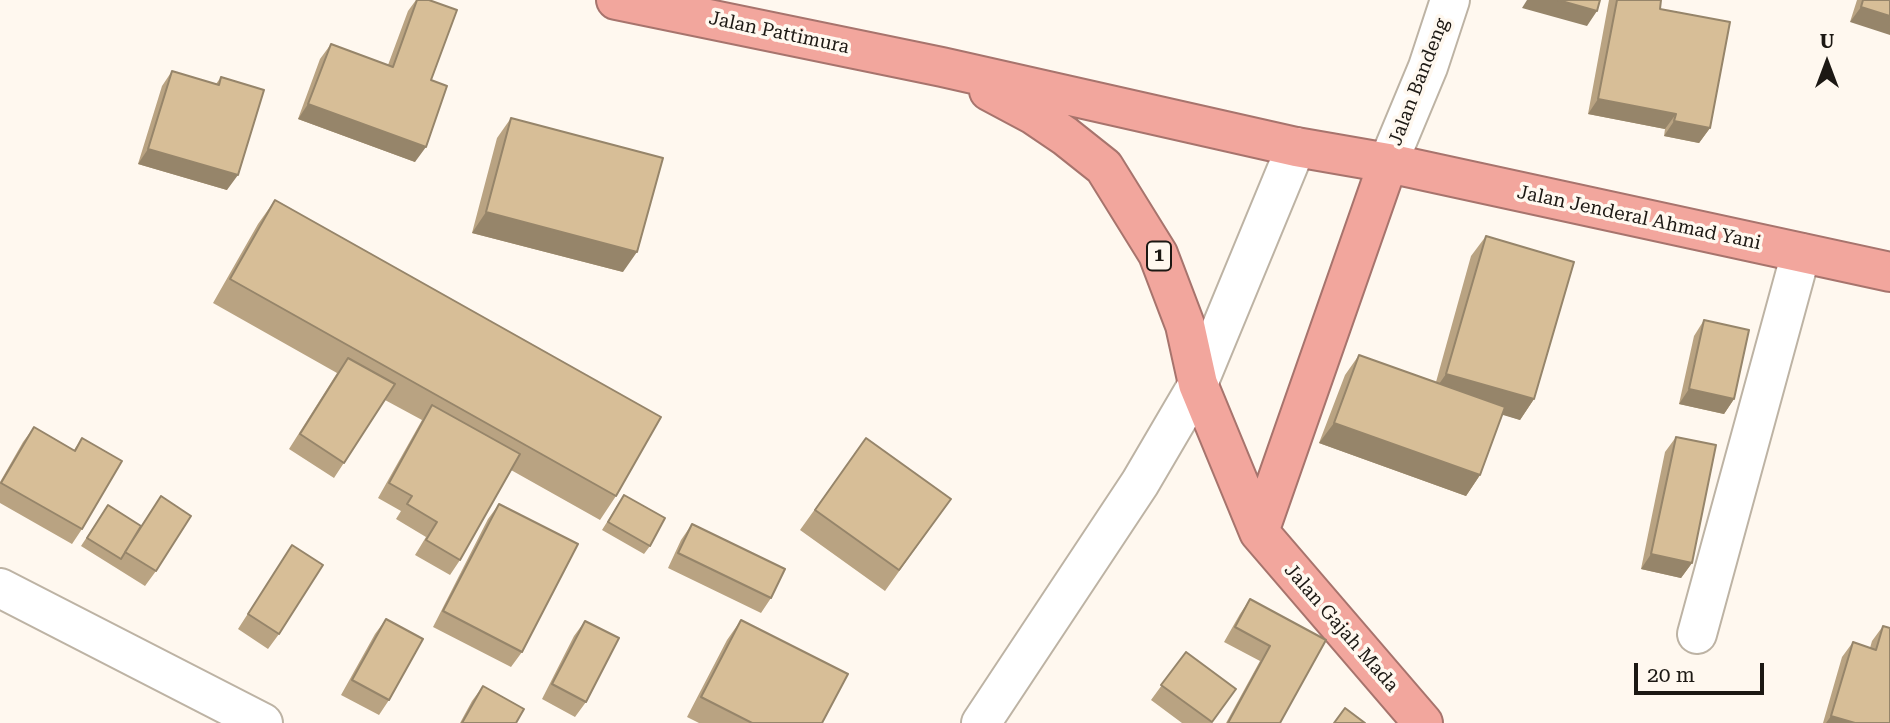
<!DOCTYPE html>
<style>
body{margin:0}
#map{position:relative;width:1890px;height:723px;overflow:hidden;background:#fff8ef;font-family:"Roboto Serif",serif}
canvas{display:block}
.north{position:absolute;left:1792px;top:28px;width:70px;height:70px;-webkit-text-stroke:5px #fff8ef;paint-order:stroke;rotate:0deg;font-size:19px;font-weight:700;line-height:28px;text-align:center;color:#1c1813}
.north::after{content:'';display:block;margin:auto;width:24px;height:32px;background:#1c1813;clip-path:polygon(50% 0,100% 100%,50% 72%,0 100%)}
.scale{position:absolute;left:1634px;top:663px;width:130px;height:32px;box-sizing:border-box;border:4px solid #1c1813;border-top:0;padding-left:9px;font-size:21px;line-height:24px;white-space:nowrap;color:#1c1813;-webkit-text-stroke:5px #fff8ef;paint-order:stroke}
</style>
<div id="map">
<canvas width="1890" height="723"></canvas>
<div class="north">U</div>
<div class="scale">20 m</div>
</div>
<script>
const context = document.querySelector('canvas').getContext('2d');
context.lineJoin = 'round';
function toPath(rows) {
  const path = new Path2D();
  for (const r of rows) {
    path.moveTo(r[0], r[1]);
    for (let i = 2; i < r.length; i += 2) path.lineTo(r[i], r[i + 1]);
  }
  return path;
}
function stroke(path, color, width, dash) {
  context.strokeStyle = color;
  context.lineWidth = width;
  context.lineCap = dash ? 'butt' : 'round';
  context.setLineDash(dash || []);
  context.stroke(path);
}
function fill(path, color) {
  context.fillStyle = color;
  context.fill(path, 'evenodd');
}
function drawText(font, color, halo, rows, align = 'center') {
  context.font = font + ' "Roboto Serif",serif';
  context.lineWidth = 7;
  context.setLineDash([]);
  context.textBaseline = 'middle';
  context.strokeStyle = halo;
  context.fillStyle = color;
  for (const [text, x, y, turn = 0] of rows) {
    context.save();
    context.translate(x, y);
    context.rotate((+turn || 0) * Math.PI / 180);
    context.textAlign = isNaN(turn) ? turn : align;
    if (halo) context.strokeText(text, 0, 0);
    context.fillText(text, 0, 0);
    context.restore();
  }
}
const minor = toPath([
 [1388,163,1428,67,1450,0],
 [0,588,263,723],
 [1697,634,1801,253],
 [981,723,1140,483,1198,384,1296,147]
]);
const highway = toPath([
 [616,0,942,67,1296,147,1388,163,1890,272],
 [989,91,1034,115,1065,136,1104,167,1158,254,1185,325,1198,384,1259,532,1423,723],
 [1259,532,1388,163]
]);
stroke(minor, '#bdb3a4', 42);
stroke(highway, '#a7746d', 42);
stroke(minor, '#fff', 38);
stroke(highway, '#f2a69d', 38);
fill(toPath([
 [416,0,429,0,431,80,415,162,298,119,320,59,331,44,388,65,408,11],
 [1609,0,1661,0,1660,9,1710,128,1699,143,1664,136,1665,129,1588,114],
 [1857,0,1890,0,1850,22],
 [172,71,216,84,221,77,227,190,138,164,162,86],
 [511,118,623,272,472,233,497,138],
 [275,200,616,496,600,520,511,470,460,560,450,575,415,555,426,537,396,519,401,511,378,498,422,420,385,400,334,478,289,449,337,373,213,303,258,224],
 [1486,236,1534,399,1520,420,1502,414,1480,475,1466,496,1319,443,1345,375,1359,355,1436,382,1471,256],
 [1704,320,1734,399,1724,414,1679,404,1694,336],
 [34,427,74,450,82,438,82,529,72,544,0,503,0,482,23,442],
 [1676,437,1692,563,1681,578,1641,569,1665,452],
 [866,438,951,499,885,591,800,530],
 [624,495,650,546,644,554,602,530],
 [161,496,156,571,145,586,81,546,108,505,141,526],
 [499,504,522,652,511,667,433,627,488,519],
 [692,524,771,598,761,613,668,568,681,540],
 [292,545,279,634,268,649,238,629],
 [1250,599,1326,640,1280,723,1226,723,1260,661,1224,642,1240,614],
 [386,619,389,700,379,715,341,695,375,634],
 [741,620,822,723,699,723,687,717,727,640],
 [585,621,586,702,575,717,542,699,574,636],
 [1883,626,1890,723,1823,723,1842,657,1853,642,1870,648,1872,641],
 [1186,652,1212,723,1182,723,1151,700],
 [483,686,516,723,460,723,472,701]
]), '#b9a382');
fill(toPath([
 [1527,0,1558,0,1597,11,1587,26,1522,8],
 [1861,7,1890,16,1890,35,1850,22],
 [1598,99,1676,114,1665,129,1588,114],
 [308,104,426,147,415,162,298,119],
 [1674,121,1710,128,1699,143,1664,136],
 [148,149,238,175,227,190,138,164],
 [486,212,637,252,623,272,472,233],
 [1446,374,1534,399,1520,420,1432,394],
 [1689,389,1734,399,1724,414,1679,404],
 [1334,423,1480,475,1466,496,1319,443],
 [1651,554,1692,563,1681,578,1641,569],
 [1831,716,1855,723,1826,723]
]), '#96856a');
const building = toPath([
 [417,0,429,0,457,10,431,80,447,86,426,147,308,104,331,44,393,67,417,0],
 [1558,0,1600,0,1597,11,1558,0],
 [1617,0,1661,0,1660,9,1730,22,1710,128,1674,121,1676,114,1598,99,1617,0],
 [1863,0,1890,0,1890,16,1861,7,1863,0],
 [172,71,219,85,221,77,264,90,238,175,148,149,172,71],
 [511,118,663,158,637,252,486,212,511,118],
 [275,200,661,417,616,496,230,279,275,200],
 [1486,236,1574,262,1534,399,1446,374,1486,236],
 [1704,320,1749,330,1734,399,1689,389,1704,320],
 [1359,355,1505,407,1480,475,1334,423,1359,355],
 [348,358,395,384,344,463,300,434,348,358],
 [432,405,520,454,460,560,426,540,437,522,407,504,412,496,389,483,432,405],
 [34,427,75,451,82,438,122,461,82,529,1,483,34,427],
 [1676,437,1716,445,1692,563,1651,554,1676,437],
 [866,438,951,499,899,570,815,510,866,438],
 [624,495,665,518,650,546,608,522,624,495],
 [161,496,191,516,156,571,125,552,161,496],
 [499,504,578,544,522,652,443,611,499,504],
 [108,505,141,526,121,559,87,538,108,505],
 [692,524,785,569,771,598,678,553,692,524],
 [292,545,323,565,279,634,248,614,292,545],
 [1250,599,1326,640,1280,723,1228,723,1270,646,1235,627,1250,599],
 [386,619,423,639,389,700,352,680,386,619],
 [741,620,848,674,822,723,752,723,701,697,741,620],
 [585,621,619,638,586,702,552,684,585,621],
 [1883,626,1890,628,1890,723,1855,723,1831,716,1853,642,1876,650,1883,626],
 [1186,652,1236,689,1212,722,1161,685,1186,652],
 [483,686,524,709,516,723,462,723,483,686],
 [1345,708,1365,723,1334,723,1345,708]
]);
fill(building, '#d7be97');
stroke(building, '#96856a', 2);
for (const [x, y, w] of [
 [1159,256,24]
]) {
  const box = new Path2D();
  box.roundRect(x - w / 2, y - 14.5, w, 29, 5);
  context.fillStyle = '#fff8ef';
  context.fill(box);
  stroke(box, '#1c1813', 2);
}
drawText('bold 18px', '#1c1813', null, [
 ["1",1159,256]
]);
drawText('19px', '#1c1813', '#fff8ef', [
 ["Jalan Pattimura",779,33,12],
 ["Jalan Bandeng",1419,82,-69],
 ["Jalan Jenderal Ahmad Yani",1639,218,12],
 ["Jalan Gajah Mada",1341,628,49]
]);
</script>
